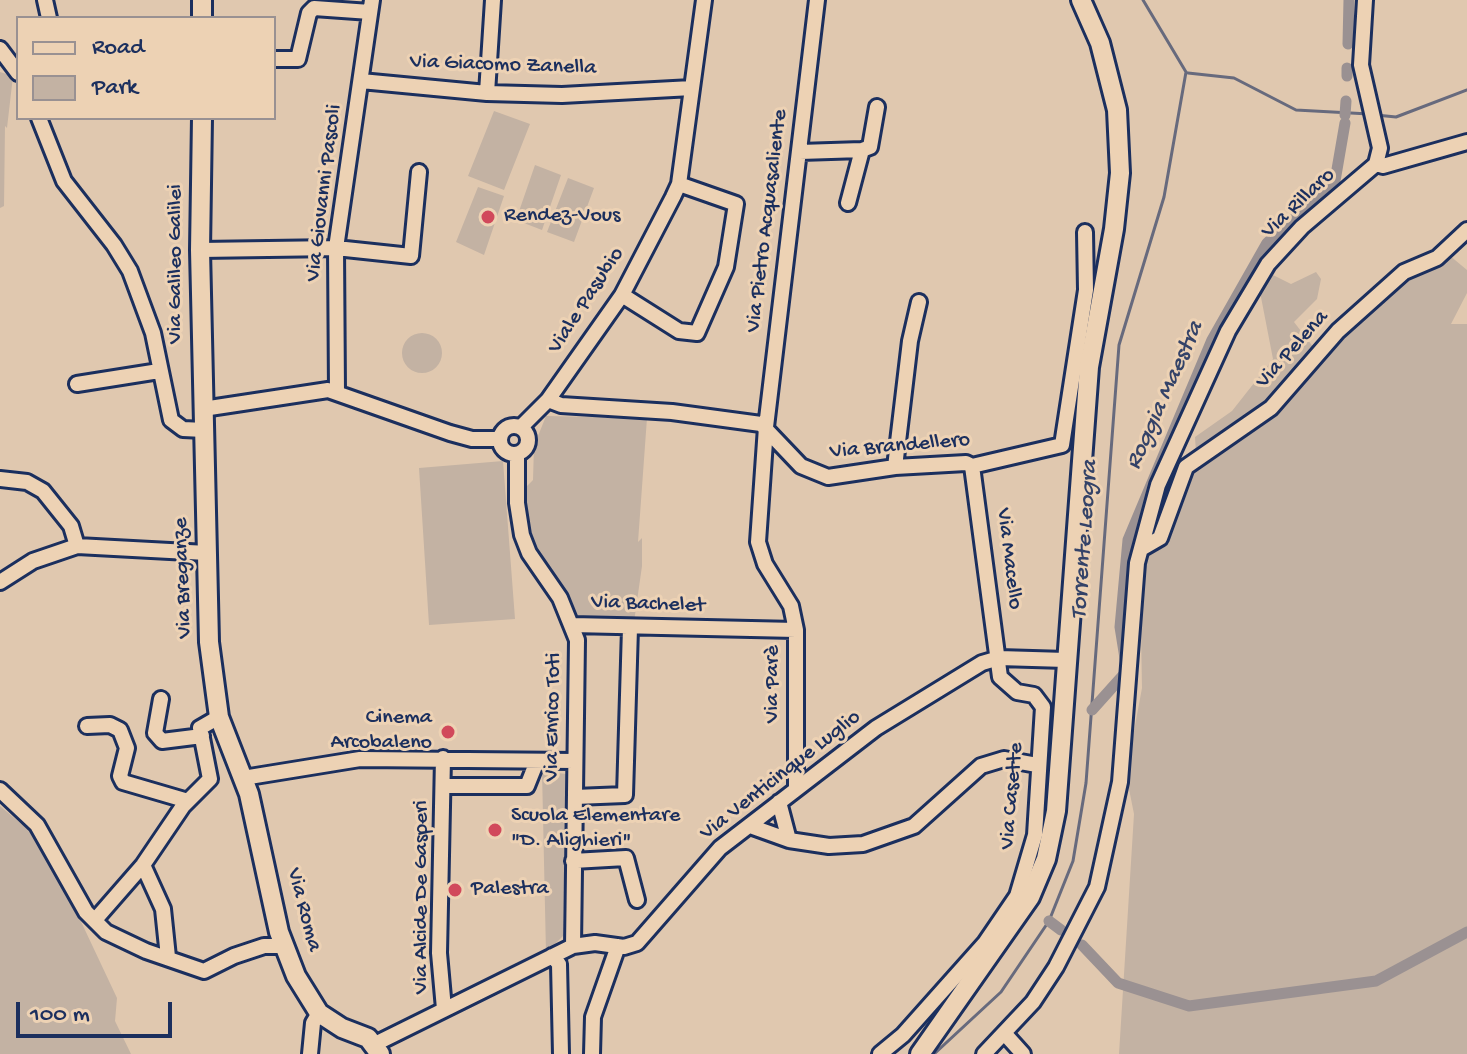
<!DOCTYPE html>
<meta charset="utf-8">
<style>
body{margin:0}
#map{position:relative;width:1467px;height:1054px;overflow:hidden;background:#e0c8af;font-family:"Gochi Hand",sans-serif}
canvas{display:block}
.legend{position:absolute;left:16px;top:16px;width:260px;height:104px;box-sizing:border-box;background:#edd2b4;border:2px solid #999192;margin:0;padding:10px 14px;list-style:none;font-size:24px;color:#1b2f5e}
.legend li{display:flex;align-items:center;gap:16px;height:40px}
.legend b{width:40px;border:2px solid #999192}
.scale{position:absolute;left:16px;top:1002px;width:156px;height:36px;box-sizing:border-box;border:4px solid #1b2f5e;border-top:0;padding-left:10px;font-size:24px;line-height:28px;white-space:nowrap;color:#1b2f5e;-webkit-text-stroke:6px #edd2b4;paint-order:stroke}
</style>
<div id="map">
<canvas width="1467" height="1054"></canvas>
<ul class="legend">
<li><b style="height:10px;background:#edd2b4"></b>Road</li>
<li><b style="height:22px;background:#c3b2a3"></b>Park</li>
</ul>
<div class="scale">100 m</div>
</div>
<script>
const context = document.querySelector('canvas').getContext('2d');
context.lineJoin = 'round';
function fill(path, color) {
  context.fillStyle = color;
  context.fill(path, 'evenodd');
}
function toPath(rows) {
  const path = new Path2D();
  for (const r of rows) {
    if (r.length === 3) {
      path.moveTo(r[0] + r[2], r[1]);
      path.arc(r[0], r[1], r[2], 0, 2 * Math.PI);
      continue;
    }
    path.moveTo(r[0], r[1]);
    for (let i = 2; i < r.length; i += 2) path.lineTo(r[i], r[i + 1]);
  }
  return path;
}
function stroke(path, color, width, dash) {
  context.strokeStyle = color;
  context.lineWidth = width;
  context.lineCap = dash ? 'butt' : 'round';
  context.setLineDash(dash || []);
  context.stroke(path);
}
function drawText(font, color, halo, rows, align = 'center') {
  context.font = font + ' "Gochi Hand",sans-serif';
  context.lineWidth = 6;
  context.setLineDash([]);
  context.textBaseline = 'middle';
  context.strokeStyle = halo;
  context.fillStyle = color;
  for (const [text, x, y, turn = 0] of rows) {
    context.save();
    context.translate(x, y);
    context.rotate((+turn || 0) * Math.PI / 180);
    context.textAlign = isNaN(turn) ? turn : align;
    if (halo) context.strokeText(text, 0, 0);
    context.fillText(text, 0, 0);
    context.restore();
  }
}
fill(toPath([
 [0,72,13,76,7,128,5,126,4,206,0,208],
 [494,111,530,124,504,190,468,176],
 [535,165,561,175,542,230,516,220],
 [568,178,594,188,574,242,547,232],
 [478,187,504,196,484,255,456,242],
 [1449,255,1467,270,1467,293,1451,324,1467,324,1467,1054,1119,1054,1134,814,1126,774,1142,688,1140,581,1149,532,1172,518,1192,463,1284,404,1348,315],
 [1316,272,1321,279,1317,299,1294,322,1314,348,1285,394,1196,453,1195,437,1232,411,1273,359,1260,292,1266,282,1273,275,1291,284],
 [422,353,20],
 [546,416,647,418,638,542,642,538,642,566,634,622,583,621,576,617,534,547,527,518,526,487,533,480,534,446],
 [503,461,515,619,429,625,419,468],
 [542,771,566,774,563,936,546,953],
 [0,806,44,843,117,998,115,1021,131,1054,0,1054]
]), '#c3b2a3');
stroke(toPath([
 [1188,73,1234,78,1296,110,1369,114],
 [1376,115,1396,117,1467,90],
 [934,1054,1001,992,1049,921,1073,861,1086,783,1119,345,1164,197,1186,72,1143,0]
]), '#676a7d', 3);
stroke(toPath([
 [1348,44,1349,0],
 [1347,76,1347,68],
 [1345,115,1346,101],
 [1092,710,1127,671,1120,627,1128,540,1212,340,1267,243,1335,181,1345,123],
 [1049,921,1061,930],
 [1082,945,1118,983,1189,1006,1376,981,1467,932]
]), '#9a9192', 11);
const minor = toPath([
 [45,0,49,18],
 [0,49,18,73],
 [274,59,298,59,309,13,314,8,370,12],
 [361,81,487,93,562,95,692,88],
 [487,93,493,0],
 [39,118,64,181,114,245,130,271,153,333,171,420,183,429,204,430],
 [862,150,870,147,877,107],
 [800,152,862,150,848,203],
 [1376,164,1383,166,1467,142],
 [200,250,336,248,411,256,419,172],
 [622,295,679,331,697,333,726,267,736,204,679,184],
 [77,384,159,371],
 [337,392,336,248,372,0],
 [548,400,561,405,672,412,761,424,801,466,828,477,895,467,966,463,972,466,1062,445,1086,290,1085,232],
 [203,409,328,390,450,433,472,439,499,439],
 [514,440,14],
 [521,427,548,400,622,295,673,197,679,184,704,0],
 [517,454,517,503,522,535,529,553,560,598,577,640,573,946],
 [895,467,910,341,919,302],
 [0,479,27,482,43,491,71,526,77,546,207,553],
 [1141,549,1160,538,1186,467,1271,408,1338,331,1404,272,1437,258,1467,230],
 [0,582,33,561,77,546],
 [572,625,796,630,796,787],
 [796,630,791,606,765,564,758,542,766,427,817,0],
 [161,699,155,733,162,741,202,736],
 [87,726,110,725,120,730,127,748,120,776,123,782,188,801],
 [443,758,439,953,444,1009],
 [243,778,360,759,575,761],
 [445,786,527,786,537,761],
 [0,790,37,825,86,912,106,932,146,951,204,971,234,956,264,946,283,946],
 [575,797,625,795,630,628],
 [779,802,789,840],
 [750,826,789,840,829,846,863,844,914,826,981,766,1004,759,1037,765],
 [573,861,626,858,637,900],
 [143,865,163,909,168,957],
 [95,920,143,865,183,806,210,779,200,728,219,717],
 [552,956,559,964,561,1054],
 [1005,1034,1023,1054],
 [375,1044,573,946,595,943,624,947,637,943,720,848,876,728,982,663,999,658,1066,660],
 [310,1054,313,1023,319,1013],
 [592,1054,593,1017,618,946],
 [880,1054,903,1035,985,943,1017,896,1035,835,1043,707,1034,695,1017,692,1000,677,972,466],
 [984,1054,1033,1002,1056,967,1097,887,1120,782,1137,563,1158,485,1228,331,1268,264,1302,227,1376,164,1380,148,1361,65,1365,0]
]);
const major = toPath([
 [202,18,202,0],
 [202,118,200,250,209,642,219,717,249,794,279,932,296,976,319,1013,342,1028,368,1038,380,1054],
 [920,1054,1030,897,1046,859,1056,811,1089,367,1114,229,1120,173,1117,110,1100,43,1081,0]
]);
stroke(minor, '#1b2f5e', 20);
stroke(major, '#1b2f5e', 24);
stroke(minor, '#edd2b4', 14);
stroke(major, '#edd2b4', 18);
for (const [x, y, r, color] of [
 [488,217,8,"#d1495b"],
 [448,732,8,"#d1495b"],
 [495,830,8,"#d1495b"],
 [455,890,8,"#d1495b"]
]) {
  const dot = new Path2D();
  dot.arc(x, y, r, 0, 2 * Math.PI);
  context.fillStyle = color;
  context.fill(dot);
  stroke(dot, '#edd2b4', 3);
}
drawText('22px', '#1b2f5e', '#edd2b4', [
 ["Via Giacomo Zanella",503,66,2],
 ["Via Giovanni Pascoli",325,193,-83],
 ["Via Rillaro",1299,204,-43],
 ["Via Pietro Acquasaliente",768,221,-83],
 ["Via Galileo Galilei",177,264,-90],
 ["Viale Pasubio",587,301,-57],
 ["Via Pelena",1293,350,-48],
 ["Via Brandellero",900,447,-5],
 ["Via Macello",1008,559,83],
 ["Via Breganze",184,578,-92],
 ["Via Bachelet",648,605,2],
 ["Via Parè",774,684,-90],
 ["Via Enrico Toti",554,717,-89],
 ["Via Venticinque Luglio",781,776,-38],
 ["Via Casette",1013,796,-85],
 ["Via Alcide De Gasperi",423,897,-90],
 ["Via Roma",303,910,75]
]);
drawText('22px', '#1b2f5e', '#edd2b4', [
 ["Rendez-Vous",504,217],
 ["Cinema",432,719,"right"],
 ["Arcobaleno",432,744,"right"],
 ["Scuola Elementare",511,817],
 ["\"D. Alighieri\"",511,842],
 ["Palestra",471,890]
], 'left');
drawText('italic 24px', '#344368', '#edd2b4', [
 ["Roggia Maestra",1166,396,-66],
 ["Torrente Leogra",1086,540,-86]
]);
</script>
